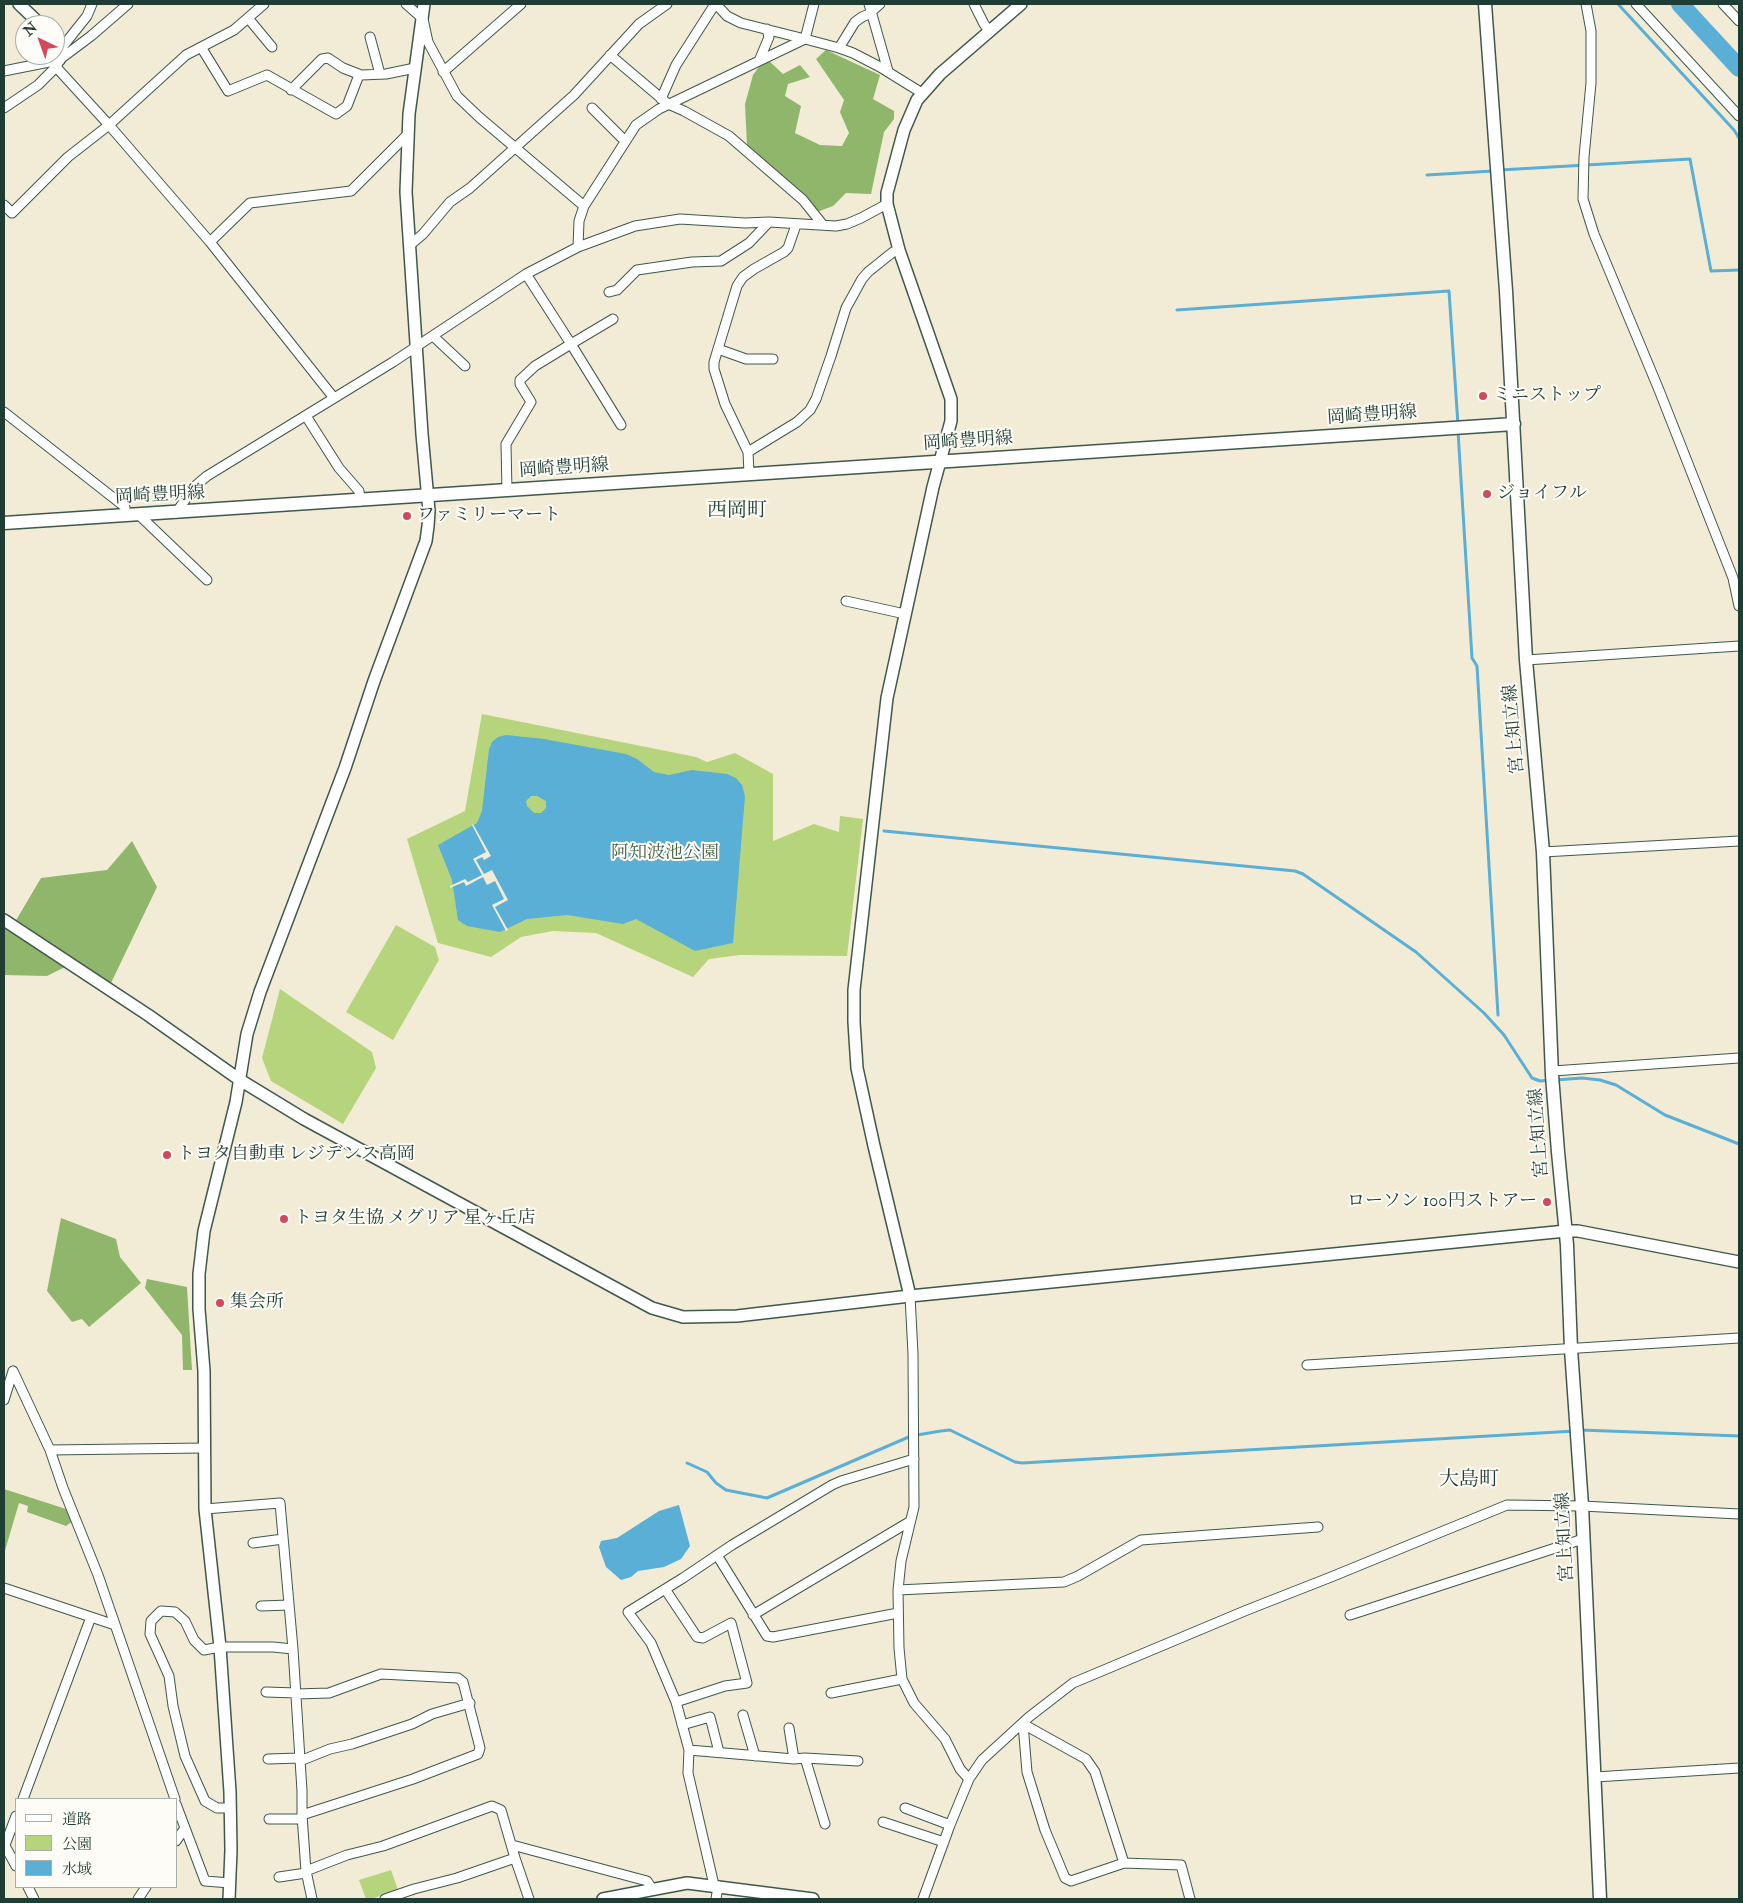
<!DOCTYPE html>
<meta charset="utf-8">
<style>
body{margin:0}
#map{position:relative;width:1743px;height:1903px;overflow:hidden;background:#f2ecd6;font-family:"IM FELL Double Pica","Noto Serif JP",serif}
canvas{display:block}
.frame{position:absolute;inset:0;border:5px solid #1f3d34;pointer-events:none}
.legend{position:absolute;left:15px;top:1798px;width:162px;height:90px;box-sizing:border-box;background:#fdfcf7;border:1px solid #a4b0a9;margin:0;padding:6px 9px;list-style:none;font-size:15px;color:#1f3d34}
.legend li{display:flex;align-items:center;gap:10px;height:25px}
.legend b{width:25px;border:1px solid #a4b0a9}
.north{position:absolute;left:15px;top:15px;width:50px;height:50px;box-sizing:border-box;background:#fdfcf7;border:1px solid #a4b0a9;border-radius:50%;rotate:318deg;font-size:14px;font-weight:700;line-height:20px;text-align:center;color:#1f3d34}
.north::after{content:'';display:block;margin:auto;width:18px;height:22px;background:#d1495b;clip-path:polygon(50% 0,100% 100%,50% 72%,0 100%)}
</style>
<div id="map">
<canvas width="1743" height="1903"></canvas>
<div class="frame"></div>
<ul class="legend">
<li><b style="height:6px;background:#fff"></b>道路</li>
<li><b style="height:14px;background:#b6d47b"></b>公園</li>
<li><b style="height:14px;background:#59afd5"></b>水域</li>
</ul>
<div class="north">N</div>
</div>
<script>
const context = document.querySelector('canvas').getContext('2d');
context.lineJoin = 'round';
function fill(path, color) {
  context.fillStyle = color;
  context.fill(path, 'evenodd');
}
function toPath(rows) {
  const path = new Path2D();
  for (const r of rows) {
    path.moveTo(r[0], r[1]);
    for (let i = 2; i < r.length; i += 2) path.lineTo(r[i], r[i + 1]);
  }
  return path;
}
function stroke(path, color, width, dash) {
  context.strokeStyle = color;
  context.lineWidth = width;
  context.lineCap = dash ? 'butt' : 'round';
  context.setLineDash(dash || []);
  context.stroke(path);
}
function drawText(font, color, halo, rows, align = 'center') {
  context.font = font + ' "IM FELL Double Pica","Noto Serif JP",serif';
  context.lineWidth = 4;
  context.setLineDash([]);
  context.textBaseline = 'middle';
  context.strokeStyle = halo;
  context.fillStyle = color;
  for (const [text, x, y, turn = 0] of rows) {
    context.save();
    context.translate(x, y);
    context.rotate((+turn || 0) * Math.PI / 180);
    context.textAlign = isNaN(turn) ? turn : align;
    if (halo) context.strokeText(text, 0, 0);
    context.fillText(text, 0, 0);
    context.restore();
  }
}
fill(toPath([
 [482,714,696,757,707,762,735,753,773,774,773,841,814,824,839,832,840,816,863,819,847,956,740,955,709,959,693,977,596,933,553,931,521,937,491,957,438,943,407,839,465,811],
 [396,925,435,947,439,960,393,1040,346,1012],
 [280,989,372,1052,376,1068,343,1124,271,1081,262,1058],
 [391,1870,398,1890,371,1899,366,1899,359,1880]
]), '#b6d47b');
fill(toPath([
 [826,50,880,75,873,99,894,111,894,119,884,132,871,194,846,193,833,206,817,212,747,146,745,104,753,75,761,64,768,60,783,74,800,65,810,77,788,84,785,96,801,106,795,133,820,145,842,146,849,133,840,112,844,100,816,59],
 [132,841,157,887,111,983,15,922,41,878,107,870],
 [4,927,65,967,47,976,4,975],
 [61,1218,116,1239,120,1257,141,1283,89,1327,82,1319,72,1322,47,1291],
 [147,1279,187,1287,192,1370,183,1370,182,1335,145,1288],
 [4,1489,69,1510,73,1521,66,1526,27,1512,28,1506,19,1503,4,1554,5,1508,4,1507]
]), '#90b66b');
fill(toPath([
 [506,735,544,739,626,754,637,759,654,772,669,775,692,770,727,774,736,778,742,785,745,796,733,943,695,951,636,919,623,924,567,915,527,919,500,932,467,926,458,920,452,880,438,845,477,823,482,811,489,749,492,742,498,737],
 [531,796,537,796,546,801,546,808,541,813,534,813,527,806,526,801],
 [679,1505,690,1546,681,1559,664,1567,638,1571,631,1577,621,1580,606,1567,599,1547,601,1541,617,1538,659,1511]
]), '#59afd5');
fill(toPath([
 [473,824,491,856,484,860,482,857,476,860,484,874,492,870,508,900,495,907,508,930,506,931,492,905,504,899,495,881,487,885,483,877,466,886,464,882,450,888,450,886,465,879,468,882,482,875,473,859,486,852,472,825]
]), '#f2ecd6');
stroke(toPath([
 [1618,4,1734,130,1739,138],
 [1500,170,1690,159,1711,271,1739,270],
 [1427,175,1493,171],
 [1177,310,1449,291,1458,425],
 [1458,431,1472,658,1477,666,1498,1015],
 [884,831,1295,871,1303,874,1416,952,1484,1013,1504,1035,1532,1078,1540,1081,1550,1080],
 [1556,1080,1582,1078,1600,1080,1616,1085,1665,1115,1739,1144],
 [1581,1430,1739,1436],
 [687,1463,707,1472,716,1483,726,1490,767,1498,911,1436,941,1431,950,1430,1015,1462,1022,1463,1575,1431]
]), '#59afd5', 3);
stroke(toPath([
 [1680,4,1739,68]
]), '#59afd5', 18);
const minor = toPath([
 [406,4,423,19,428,42,457,96,479,117,584,206],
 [716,4,727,16,741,23,805,39,814,4],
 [869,4,888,71],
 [880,4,869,14,862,17,855,22,839,48,853,53,880,67,922,93],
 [974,4,984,24,990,32],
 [1586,4,1591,31,1591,83,1584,157,1583,199,1594,234,1659,390,1733,578,1739,606],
 [1636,4,1739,116],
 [1723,4,1739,21],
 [248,18,272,47],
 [370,37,380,74],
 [201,47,228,91,267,75,336,114,347,106,359,75],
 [56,55,87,16,92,4],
 [610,55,668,104,684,111,729,136,803,200,823,225],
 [759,61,805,39,839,48],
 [56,67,109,125,210,242,334,398],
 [4,71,59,60,91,36,128,4],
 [443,72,521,4],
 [291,90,322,59,328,58,343,68,361,75,386,74,415,68],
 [661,99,676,65,715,4],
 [4,108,38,85,56,67,58,63],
 [592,108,625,141],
 [4,205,12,213,68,157,109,125,186,55,234,30,264,4],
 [210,242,250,203,351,191,407,135],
 [410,245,423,234,450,202,470,188,574,95,639,24,667,4],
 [578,247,579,221,584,206,636,125,659,109,759,61,769,37,767,29],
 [526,274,571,344,613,319],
 [609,292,617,290,637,270,692,262,721,261,749,243,769,222],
 [433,336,465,366],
 [718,349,746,359,773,359],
 [4,412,125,507,125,516],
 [306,416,339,468,359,491,360,501],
 [748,452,797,422,810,410,816,399,831,356,846,308,862,279,868,272,893,252,899,250],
 [749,474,748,452,725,404,714,369,714,362,737,286,743,277,754,269,784,252,788,248,796,225],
 [507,491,506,444,531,402,520,384,520,380,535,366,571,344,621,425],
 [176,513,194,487,207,476,393,362,526,274,578,247,635,226,680,219,745,223,769,222,836,226,847,224,861,218,887,204],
 [139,515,207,580],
 [846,601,905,614],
 [1526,660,1739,646],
 [1543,852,1739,841],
 [1553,1071,1739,1058],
 [910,1296,913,1354,914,1507,901,1561,898,1590,899,1648,902,1679,914,1703,945,1739,960,1769,969,1779],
 [1307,1365,1739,1338],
 [13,1371,50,1450,63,1488,98,1575,175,1799],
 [4,1400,13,1371],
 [50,1450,204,1448],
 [205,1509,280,1503,293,1649,302,1791,302,1815,306,1871,312,1899],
 [253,1543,283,1539],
 [717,1555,767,1636,773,1637,898,1613],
 [4,1588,115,1625],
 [665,1589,697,1637,703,1638,731,1623,747,1683,725,1686,676,1702],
 [898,1590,1064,1582,1078,1576,1141,1540,1318,1527],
 [261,1606,289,1605],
 [753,1615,909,1522],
 [1350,1615,1583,1539],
 [266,1692,296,1693],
 [831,1693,902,1679],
 [296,1694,329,1693,381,1674,458,1678,463,1682,480,1748,478,1754,413,1779,302,1815],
 [743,1715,755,1756],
 [1023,1724,1086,1759,1095,1772,1124,1863,1181,1865,1190,1899],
 [1023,1724,1027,1772,1045,1830,1065,1878,1071,1881,1124,1863],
 [682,1725,710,1717,719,1752],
 [789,1728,794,1759],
 [689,1750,794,1759,805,1758,858,1761],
 [805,1758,825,1824],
 [268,1759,299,1758],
 [300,1761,330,1749,352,1744,412,1724,432,1714,470,1703],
 [1595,1777,1739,1768],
 [23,1799,91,1617],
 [176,1804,205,1881,230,1883],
 [230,1808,217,1808,205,1801,185,1756,173,1706,169,1676,150,1634,151,1621,161,1611,175,1612,185,1621,194,1640,204,1650,220,1647,273,1647,293,1649],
 [905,1808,950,1825],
 [269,1819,302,1819],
 [883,1822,944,1842],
 [176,1841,185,1828],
 [4,1844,16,1866],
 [5,1845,16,1816],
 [512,1845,647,1881,653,1890],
 [306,1871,347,1855,383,1846,492,1806,501,1810,515,1858,529,1899],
 [279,1877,306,1873],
 [714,1885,688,1773,689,1750,676,1702,651,1643,628,1612,683,1578,732,1545,832,1485,841,1481,914,1459],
 [28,1887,34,1899],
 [138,1899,146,1887],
 [385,1899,414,1889,457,1878,515,1858],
 [716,1899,718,1886],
 [923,1899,950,1825,969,1779,982,1760,1029,1717,1073,1683,1247,1610,1331,1577,1507,1505,1582,1506,1739,1514]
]);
const tertiary = toPath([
 [19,4,41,25],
 [55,53,59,60],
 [4,920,148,1015,240,1080,304,1119,652,1308,683,1317,737,1316,910,1296,1566,1231,1578,1231,1739,1262],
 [910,1296,874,1146,857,1068,854,1022,854,990,887,698,933,487,951,421,951,399,899,250,887,204,887,193,904,130,917,100,940,74,1021,4],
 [229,1899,231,1850,230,1792,220,1647,205,1509,204,1371,199,1309,199,1274,204,1231,236,1102,247,1034,260,992,345,768,374,681,426,541,428,526,429,511,422,434,406,192,409,114,424,4],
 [603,1899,687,1883,813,1899]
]);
const secondary = toPath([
 [1485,4,1506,291,1526,660,1543,852,1552,1075,1558,1152,1567,1245,1571,1349,1582,1506,1600,1899],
 [4,523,1514,424]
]);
stroke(minor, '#3f574c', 11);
stroke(tertiary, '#3f574c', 14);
stroke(secondary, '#3f574c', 15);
stroke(minor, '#fff', 9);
stroke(tertiary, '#fff', 11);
stroke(secondary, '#fff', 12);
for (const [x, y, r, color] of [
 [1483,396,5,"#d1495b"],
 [1487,494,5,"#d1495b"],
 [407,516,5,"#d1495b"],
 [167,1155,5,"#d1495b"],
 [1547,1202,5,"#d1495b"],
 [284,1219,5,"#d1495b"],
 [220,1303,5,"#d1495b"]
]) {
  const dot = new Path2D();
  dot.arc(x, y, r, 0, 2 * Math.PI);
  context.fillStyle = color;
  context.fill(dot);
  stroke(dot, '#fdfcf7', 2);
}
drawText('18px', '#1f3d34', '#fdfcf7', [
 ["ミニストップ",1493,396],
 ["ジョイフル",1497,494],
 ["ファミリーマート",417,516],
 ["トヨタ自動車 レジデンス高岡",177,1155],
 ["ローソン 100円ストアー",1537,1202,"right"],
 ["トヨタ生協 メグリア 星ヶ丘店",294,1219],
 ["集会所",230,1303]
], 'left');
drawText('18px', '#1f3d34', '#fdfcf7', [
 ["岡崎豊明線",1372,416,-4],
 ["岡崎豊明線",968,442,-4],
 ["岡崎豊明線",564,469,-4],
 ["岡崎豊明線",160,496,-3],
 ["宮上知立線",1515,729,-95],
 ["宮上知立線",1540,1133,-94],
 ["宮上知立線",1566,1537,-93]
]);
drawText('18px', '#456346', '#fdfcf7', [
 ["阿知波池公園",665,854]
]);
drawText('20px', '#1f3d34', '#fdfcf7', [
 ["西岡町",737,512],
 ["大島町",1469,1481]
]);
</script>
